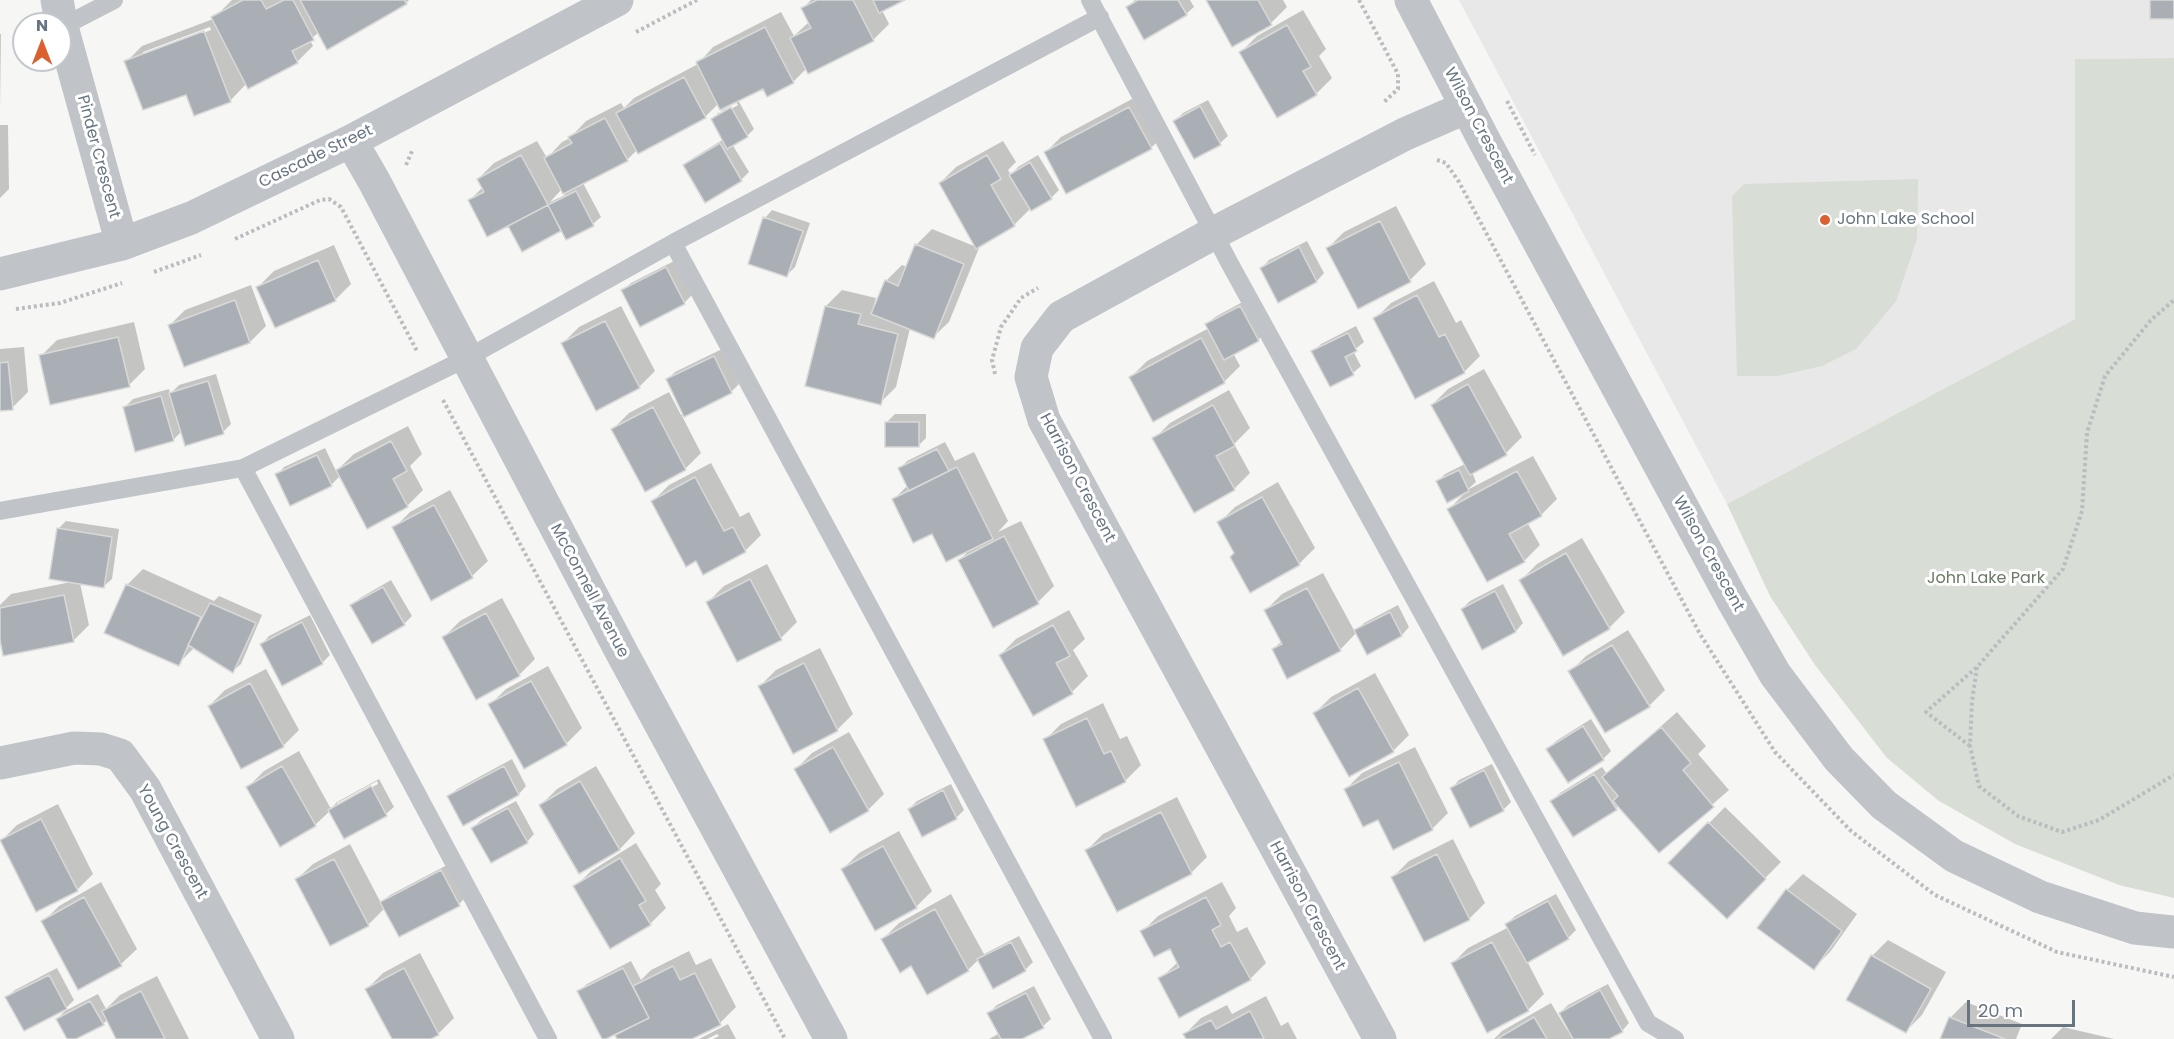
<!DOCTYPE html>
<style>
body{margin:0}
#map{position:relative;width:2174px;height:1039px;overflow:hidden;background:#f6f7f4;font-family:Poppins,sans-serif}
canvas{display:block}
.north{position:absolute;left:12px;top:12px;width:60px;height:60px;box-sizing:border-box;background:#fff;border:2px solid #c2c8cd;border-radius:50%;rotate:0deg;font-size:16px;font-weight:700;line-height:24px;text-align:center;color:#677583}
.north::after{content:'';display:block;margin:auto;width:21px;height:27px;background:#db5f2f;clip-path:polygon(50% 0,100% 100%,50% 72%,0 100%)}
.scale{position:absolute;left:1967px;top:1000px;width:108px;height:27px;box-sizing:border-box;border:3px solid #677583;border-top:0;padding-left:8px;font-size:18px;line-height:21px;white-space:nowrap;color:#677583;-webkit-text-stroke:4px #fff;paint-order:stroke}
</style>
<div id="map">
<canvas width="2174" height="1039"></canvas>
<div class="north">N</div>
<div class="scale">20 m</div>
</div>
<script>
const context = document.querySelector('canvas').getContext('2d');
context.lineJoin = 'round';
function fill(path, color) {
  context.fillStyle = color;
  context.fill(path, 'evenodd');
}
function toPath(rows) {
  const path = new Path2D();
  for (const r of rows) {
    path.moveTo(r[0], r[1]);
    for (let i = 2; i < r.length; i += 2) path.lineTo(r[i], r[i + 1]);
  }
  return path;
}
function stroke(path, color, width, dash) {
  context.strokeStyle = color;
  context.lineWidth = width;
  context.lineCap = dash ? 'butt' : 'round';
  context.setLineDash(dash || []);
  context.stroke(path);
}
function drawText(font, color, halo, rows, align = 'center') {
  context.font = font + ' Poppins,sans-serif';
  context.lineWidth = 6;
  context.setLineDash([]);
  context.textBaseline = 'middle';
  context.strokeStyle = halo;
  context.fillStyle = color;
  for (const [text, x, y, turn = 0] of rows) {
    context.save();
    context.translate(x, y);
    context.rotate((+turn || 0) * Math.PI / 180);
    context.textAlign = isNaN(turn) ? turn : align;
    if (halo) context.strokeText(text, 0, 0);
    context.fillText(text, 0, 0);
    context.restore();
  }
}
fill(toPath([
 [1459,0,2174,0,2174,58,2075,59,2075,319,1727,504]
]), '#e7e8e7');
fill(toPath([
 [2174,58,2174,898,2119,885,2015,844,1939,801,1887,758,1815,665,1770,596,1727,504,2075,319,2075,59],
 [1918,179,1917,239,1896,301,1856,349,1822,366,1777,376,1737,376,1732,196,1744,184]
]), '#d8ddd5');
fill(toPath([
 [232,0,409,0,406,3,319,32,310,40,313,46,297,62,247,83,230,101,187,93,126,62,142,46,213,19],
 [210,27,211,30,143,56,143,52],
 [811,0,902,0,882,10,889,24,873,40,807,68,793,82,764,87,738,100,754,129,747,136,732,144,749,172,741,180,685,165,693,158,724,139,713,119,719,112,719,116,738,105,736,102,720,112,722,111,718,104,705,117,637,150,627,160,583,183,601,217,593,224,562,229,523,250,510,227,515,221,470,200,483,187,478,179,494,163,537,141,547,158,562,142,570,138,586,121,621,103,624,108,634,98,698,64,713,47,781,12,794,36,809,22,802,9],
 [562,189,565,195,550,202],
 [1135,0,1190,0,1194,7,1186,14,1128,7],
 [1208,0,1283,0,1287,7,1271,23],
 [1303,10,1326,49,1319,56,1332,78,1316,94,1241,52,1257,36],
 [0,34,1,34,0,110],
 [1145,92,1167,132,1151,148,1045,153,1061,137],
 [1208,100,1228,136,1220,143,1175,121,1183,113],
 [0,125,8,125,9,189,0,198],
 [1003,141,1016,162,1008,170,1011,175,1018,167,1038,155,1059,190,1051,198,1031,208,1014,225,940,183,956,167],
 [1396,206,1426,264,1410,280,1328,248,1344,232],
 [772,210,810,223,795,267,787,275,765,218],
 [932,229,979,248,949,322,933,337,910,328,896,387,880,403,826,306,842,290,876,298,873,308,875,308,886,281,902,265,907,267,916,245],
 [1307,241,1324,273,1317,281,1279,301,1262,268,1269,260],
 [334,245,351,284,335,300,258,287,274,271],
 [674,261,692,295,684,303,640,325,623,290,631,283],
 [1434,281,1456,323,1461,320,1480,356,1464,372,1416,397,1375,319,1391,303],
 [251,285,266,326,250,342,184,366,169,326,185,310],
 [1248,299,1266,332,1258,340,1233,353,1240,366,1224,382,1131,377,1147,361,1209,328,1207,324,1215,317],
 [621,306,655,371,639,387,563,343,579,327],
 [134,322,145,369,129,385,41,356,57,340],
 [1356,326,1364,342,1353,351,1361,366,1353,373,1313,352,1321,344],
 [24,347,28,392,12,408,0,409,0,349],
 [722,349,739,384,731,392,682,416,701,453,685,469,613,429,629,413,669,392,681,415,684,414,667,380,675,372],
 [1484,369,1522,437,1506,453,1472,472,1476,482,1467,490,1533,456,1557,499,1541,515,1527,522,1540,545,1524,561,1449,509,1466,492,1438,481,1445,474,1465,464,1432,405,1448,389],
 [216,374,231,424,223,432,182,431,173,440,125,407,133,399,169,389,170,394,179,385],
 [1229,390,1250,428,1234,444,1250,473,1234,489,1194,511,1154,439,1170,423],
 [895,414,926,414,926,438,918,446,887,422],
 [408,426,422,454,410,466,423,490,407,506,341,475,331,485,290,504,277,475,284,467,325,448,336,471,354,454],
 [945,442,955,461,974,452,1008,521,998,532,1021,521,1054,586,1038,602,994,626,960,560,971,548,932,532,894,499,908,485,900,469,907,461],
 [711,463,740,517,749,512,761,535,745,551,697,559,653,501,669,485],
 [1278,482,1315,548,1299,564,1236,553,1219,523,1235,507],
 [450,490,488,561,472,576,394,528,410,512],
 [66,521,119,529,112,579,104,586,80,583,89,625,73,641,0,632,0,605,11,594,71,582,58,529],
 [1582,538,1625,612,1609,628,1521,580,1537,564],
 [767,564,797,622,781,638,708,602,724,586],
 [143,569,214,601,219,596,262,615,241,664,233,671,195,647,178,664,106,632,127,585],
 [1323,573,1355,632,1364,623,1398,605,1409,627,1402,635,1368,653,1357,632,1340,650,1273,649,1282,641,1266,610,1282,594],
 [391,580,412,616,404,624,352,606,360,598],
 [1503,584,1523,623,1516,631,1482,648,1462,609,1470,601],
 [502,598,535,659,519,675,444,637,460,621],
 [1069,610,1085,639,1073,650,1088,676,1072,692,1034,714,1000,655,1016,639],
 [310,615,330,655,322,663,262,644,269,636],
 [1628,630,1665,690,1649,706,1570,672,1586,656],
 [820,648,853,714,837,730,760,686,776,670],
 [548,666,582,728,566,744,490,705,506,689],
 [266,669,299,730,283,746,209,706,225,690],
 [1375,673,1409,735,1393,751,1315,713,1331,697],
 [1103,703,1120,739,1127,736,1141,765,1125,781,1045,740,1061,724],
 [1677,712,1706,746,1698,754,1729,790,1659,851,1619,805,1616,808,1552,801,1560,793,1602,767,1607,774],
 [1591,719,1611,751,1603,759,1568,780,1548,749,1556,741],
 [849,732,884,794,868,810,796,769,812,753],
 [1415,747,1448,813,1432,829,1346,789,1362,773],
 [299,751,331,809,337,802,379,779,394,807,386,814,330,811,315,825,248,787,264,771],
 [377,781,378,784,337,806,337,803],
 [512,759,526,786,519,794,463,824,449,797,457,789],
 [1492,764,1511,802,1503,810,1452,788,1459,780],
 [596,766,635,833,620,849,580,872,541,805,557,789],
 [951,784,964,810,957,817,923,835,909,809,917,801],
 [1177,797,1207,857,1191,873,1087,850,1103,834],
 [516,801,534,834,527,842,473,828,481,820],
 [58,804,93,874,77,890,1,841,17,825],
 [1725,807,1781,862,1727,917,1670,863],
 [899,831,932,891,916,907,843,869,859,853],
 [1453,839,1485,903,1469,919,1393,877,1409,861],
 [636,843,661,884,655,890,666,908,650,924,575,887,591,871],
 [350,844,381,903,390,895,449,864,466,897,459,904,385,908,368,925,297,879,313,864],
 [1803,874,1857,914,1830,952,1814,968,1787,890],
 [101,882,137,949,121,964,43,922,59,906],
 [1222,882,1236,908,1229,916,1237,932,1247,927,1266,963,1250,979,1160,979,1178,962,1170,947,1142,932,1158,916],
 [951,894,984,954,1019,936,1033,962,1025,970,979,959,968,970,912,964,883,939,899,923],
 [1556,894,1576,930,1568,938,1527,961,1544,994,1528,1010,1452,964,1468,948,1509,927,1507,924,1515,916],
 [1888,940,1946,972,1922,1015,1906,1031,1872,956],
 [689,951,696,965,711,958,736,1007,720,1023,689,1039,619,1039,616,1033,579,991,587,984,631,961,641,980,651,970],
 [420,953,454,1018,438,1034,428,1039,393,1039,367,989,383,973],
 [57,968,74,1000,66,1008,24,1029,7,997,15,990],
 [157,976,189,1039,118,1039,108,1019,103,1024,73,1039,69,1039,57,1019,65,1011,98,994,106,1009,120,995],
 [1608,984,1629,1023,1622,1031,1606,1039,1494,1039,1502,1031,1551,1003,1567,1030,1569,1029,1560,1013,1568,1005],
 [1034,986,1051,1019,1043,1026,1018,1039,989,1039,1000,1033,989,1013,997,1005],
 [1266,996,1281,1026,1288,1022,1297,1039,1188,1039,1185,1034,1201,1018,1227,1005,1232,1014],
 [1966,1002,2022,1024,2016,1039,1941,1039,1950,1018],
 [728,1024,736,1039,713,1039,719,1036,717,1034,707,1039,699,1039],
 [2063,1027,2114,1039,2051,1039]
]), '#0003');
const building = toPath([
 [243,0,261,0,266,9,284,0,293,0,314,40,292,51,298,63,248,89,211,17,243,0],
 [300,0,404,0,407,4,327,50,300,0],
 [817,0,853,0,874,41,808,74,790,38,811,28,801,8,817,0],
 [873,0,905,0,879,13,873,0],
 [1138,0,1178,0,1187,15,1144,40,1126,7,1138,0],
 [1206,0,1258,0,1272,25,1232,47,1206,0],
 [2150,0,2174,0,2174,19,2150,19,2150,0],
 [1287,25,1311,67,1303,71,1317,95,1277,118,1239,52,1287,25],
 [765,27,794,83,767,97,763,89,720,110,696,62,765,27],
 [204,31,231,102,194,116,186,95,143,110,124,61,204,31],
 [684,77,706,118,638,154,616,113,684,77],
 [1200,106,1221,145,1194,159,1173,121,1200,106],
 [731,107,748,137,727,149,711,119,731,107],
 [1129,107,1152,149,1066,194,1044,152,1129,107],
 [605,118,628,161,563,194,544,158,572,143,568,137,605,118],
 [720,143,742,181,705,203,683,165,720,143],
 [521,155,548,205,487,237,468,200,484,192,477,179,521,155],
 [987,155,1001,179,991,185,1015,226,976,249,939,183,987,155],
 [1030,162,1052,199,1031,211,1009,175,1030,162],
 [576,191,594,226,566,240,548,205,576,191],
 [548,205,561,231,522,252,508,226,548,205],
 [763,217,803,231,787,277,748,264,763,217],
 [1380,221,1411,282,1358,309,1326,248,1380,221],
 [915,244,964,264,934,339,871,314,885,280,898,286,915,244],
 [1299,247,1317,282,1278,303,1260,268,1299,247],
 [318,260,336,301,275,328,256,287,318,260],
 [666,267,685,304,640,327,621,290,666,267],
 [1417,295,1439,337,1445,334,1465,373,1415,399,1373,318,1417,295],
 [235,300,250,343,184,367,168,325,235,300],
 [825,306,861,314,858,324,898,334,881,405,805,386,825,306],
 [1240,306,1259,341,1224,360,1205,324,1240,306],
 [605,321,640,388,596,411,561,343,605,321],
 [1348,333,1357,351,1345,357,1354,375,1330,387,1311,351,1348,333],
 [118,337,130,387,50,405,39,355,118,337],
 [1201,338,1225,383,1153,422,1129,377,1201,338],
 [714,356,732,393,684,417,666,379,714,356],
 [8,362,13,410,0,411,0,363,8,362],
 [208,381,224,434,185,446,169,393,208,381],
 [1468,384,1507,455,1470,475,1431,405,1468,384],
 [161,396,174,441,135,452,123,407,161,396],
 [1213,405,1235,446,1216,456,1235,490,1194,513,1152,438,1213,405],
 [653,407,686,470,645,492,611,429,653,407],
 [885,422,919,422,919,447,885,447,885,422],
 [391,441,407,471,393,479,408,507,367,529,336,470,391,441],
 [937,449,949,471,909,491,898,468,937,449],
 [317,455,332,486,290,506,275,474,317,455],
 [957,467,993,539,946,562,932,534,913,543,892,499,957,467],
 [1459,470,1469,491,1447,503,1436,481,1459,470],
 [1517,471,1542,516,1509,534,1525,562,1487,582,1447,509,1517,471],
 [695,477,724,531,733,527,746,552,703,575,696,561,686,567,651,501,695,477],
 [1262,497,1300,565,1250,593,1230,557,1234,553,1217,522,1262,497],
 [434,505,473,578,431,601,392,527,434,505],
 [57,528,112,537,104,588,49,579,57,528],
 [1004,536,1039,604,993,628,958,560,1004,536],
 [1566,553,1610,629,1563,656,1519,580,1566,553],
 [750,579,782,640,737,662,706,602,750,579],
 [126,584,201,617,179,666,104,633,126,584],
 [383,587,405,625,372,644,350,605,383,587],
 [1307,588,1341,651,1287,679,1272,649,1282,644,1264,610,1307,588],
 [1495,591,1516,632,1482,650,1461,609,1495,591],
 [64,595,74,642,3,656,0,640,0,608,64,595],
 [210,603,256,623,233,673,188,645,210,603],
 [1390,612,1402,636,1367,655,1354,630,1390,612],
 [486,613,520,676,476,700,442,637,486,613],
 [302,622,323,664,282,686,260,644,302,622],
 [1053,625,1070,656,1056,663,1073,694,1033,716,999,655,1053,625],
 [1612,645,1650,707,1605,733,1568,671,1612,645],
 [804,663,838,731,793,754,758,686,804,663],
 [531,681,567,745,524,769,488,704,531,681],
 [250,683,284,747,241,769,208,706,250,683],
 [1358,688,1394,752,1349,777,1313,713,1358,688],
 [1087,718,1104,754,1111,751,1126,782,1076,807,1043,739,1087,718],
 [1583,726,1604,760,1568,783,1546,749,1583,726],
 [1661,727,1691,763,1683,770,1714,807,1659,853,1613,801,1618,796,1602,777,1661,727],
 [833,747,869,811,830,833,794,769,833,747],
 [1399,762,1433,830,1393,850,1378,820,1363,827,1344,789,1399,762],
 [282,766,316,826,280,847,246,787,282,766],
 [504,766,519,795,463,826,447,796,504,766],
 [1484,770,1504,811,1470,828,1450,788,1484,770],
 [1594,774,1617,810,1573,837,1550,801,1594,774],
 [580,781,620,850,579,874,539,805,580,781],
 [371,786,387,816,344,839,328,810,371,786],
 [943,790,957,819,922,837,908,809,943,790],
 [508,808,528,843,491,863,471,828,508,808],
 [1161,812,1192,874,1117,912,1085,850,1161,812],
 [41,819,78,891,36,912,0,840,41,819],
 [1708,822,1766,879,1727,919,1668,863,1708,822],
 [883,846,917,908,875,931,841,869,883,846],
 [1437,854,1470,920,1424,942,1391,877,1437,854],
 [620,858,646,901,639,905,651,925,610,949,573,886,620,858],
 [334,859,369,926,330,946,295,879,334,859],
 [441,870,460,906,399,937,380,902,441,870],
 [1786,889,1842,931,1814,970,1757,928,1786,889],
 [84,897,122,966,78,990,41,921,84,897],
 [1206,897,1221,925,1212,930,1221,947,1230,942,1251,980,1179,1018,1158,978,1179,967,1170,949,1154,957,1140,931,1206,897],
 [1548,901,1569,939,1527,963,1505,924,1548,901],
 [935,909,969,971,927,995,911,966,900,973,881,939,935,909],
 [1011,942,1026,971,993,989,977,959,1011,942],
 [1492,942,1529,1011,1487,1033,1451,963,1492,942],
 [1871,955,1931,989,1906,1033,1846,1000,1871,955],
 [673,966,680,980,695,973,721,1025,692,1039,617,1039,615,1035,649,1018,633,986,673,966],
 [404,968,439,1035,431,1039,392,1039,365,989,404,968],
 [623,968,649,1018,606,1039,602,1039,577,991,623,968],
 [49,975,67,1009,24,1031,5,997,49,975],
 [1600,990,1623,1032,1609,1039,1573,1039,1559,1013,1600,990],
 [141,991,165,1039,116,1039,102,1011,141,991],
 [1026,993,1044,1028,1022,1039,1001,1039,987,1013,1026,993],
 [90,1001,104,1025,76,1039,67,1039,56,1019,90,1001],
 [1250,1011,1264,1039,1186,1039,1183,1034,1211,1020,1216,1029,1250,1011],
 [1534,1017,1547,1039,1497,1039,1534,1017],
 [1949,1017,2005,1039,1940,1039,1949,1017]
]);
fill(building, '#a9afb5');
stroke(building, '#d8d8d6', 1.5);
stroke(toPath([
 [1359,0,1398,74,1398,89,1383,103],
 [636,32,697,0],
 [1507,101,1535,155],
 [1437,160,1446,163,1459,182,1700,634,1775,752,1851,831,1935,895,2057,952,2174,977],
 [406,165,412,151],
 [235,239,320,200,329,199,341,207,417,351],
 [154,272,201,255],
 [16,309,60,303,122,283],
 [995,374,992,360,1001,327,1021,298,1038,288],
 [443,400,785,1039],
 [1977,667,1972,701,1970,746,1979,786,2018,816,2062,832,2099,820,2174,775],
 [1970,746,1926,712,1977,667,2063,569,2082,511,2087,433,2105,376,2151,320,2174,300]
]), '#babcbf', 4, [3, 3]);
stroke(toPath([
 [1090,0,1230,264,1648,1023,1675,1039],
 [62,27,114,0],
 [673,243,1103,1039],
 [243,468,548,1039],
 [0,511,243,468,467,358,673,243,1100,17]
]), '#c0c3c7', 18);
stroke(toPath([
 [57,0,62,27,122,244],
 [351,141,374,181,622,653,831,1039],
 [0,274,122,244,191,218,351,141,617,0],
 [0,763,74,748,101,749,120,755,145,789,278,1039],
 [1380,1039,1044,420,1031,377,1037,348,1061,317,1214,233,1405,134,1467,107]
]), '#c0c3c7', 33);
stroke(toPath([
 [1411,0,1485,142,1732,599,1775,674,1839,759,1884,805,1954,856,2040,897,2135,928,2174,932]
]), '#c0c3c7', 33);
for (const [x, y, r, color] of [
 [1825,220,6,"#db5f2f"]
]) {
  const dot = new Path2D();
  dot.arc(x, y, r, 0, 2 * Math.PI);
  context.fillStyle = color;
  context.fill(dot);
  stroke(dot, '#fff', 2);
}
drawText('16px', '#677583', '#fff', [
 ["Wilson Crescent",1478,126,62],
 ["Pinder Crescent",98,157,75],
 ["Cascade Street",316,157,-26],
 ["Harrison Crescent",1077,478,62],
 ["Wilson Crescent",1708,554,61],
 ["McConnell Avenue",589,591,62],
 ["Young Crescent",172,842,61],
 ["Harrison Crescent",1307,906,62]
]);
drawText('16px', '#677583', '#fff', [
 ["John Lake School",1837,220]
], 'left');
drawText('16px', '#697b65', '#fff', [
 ["John Lake Park",1986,579]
]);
</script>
